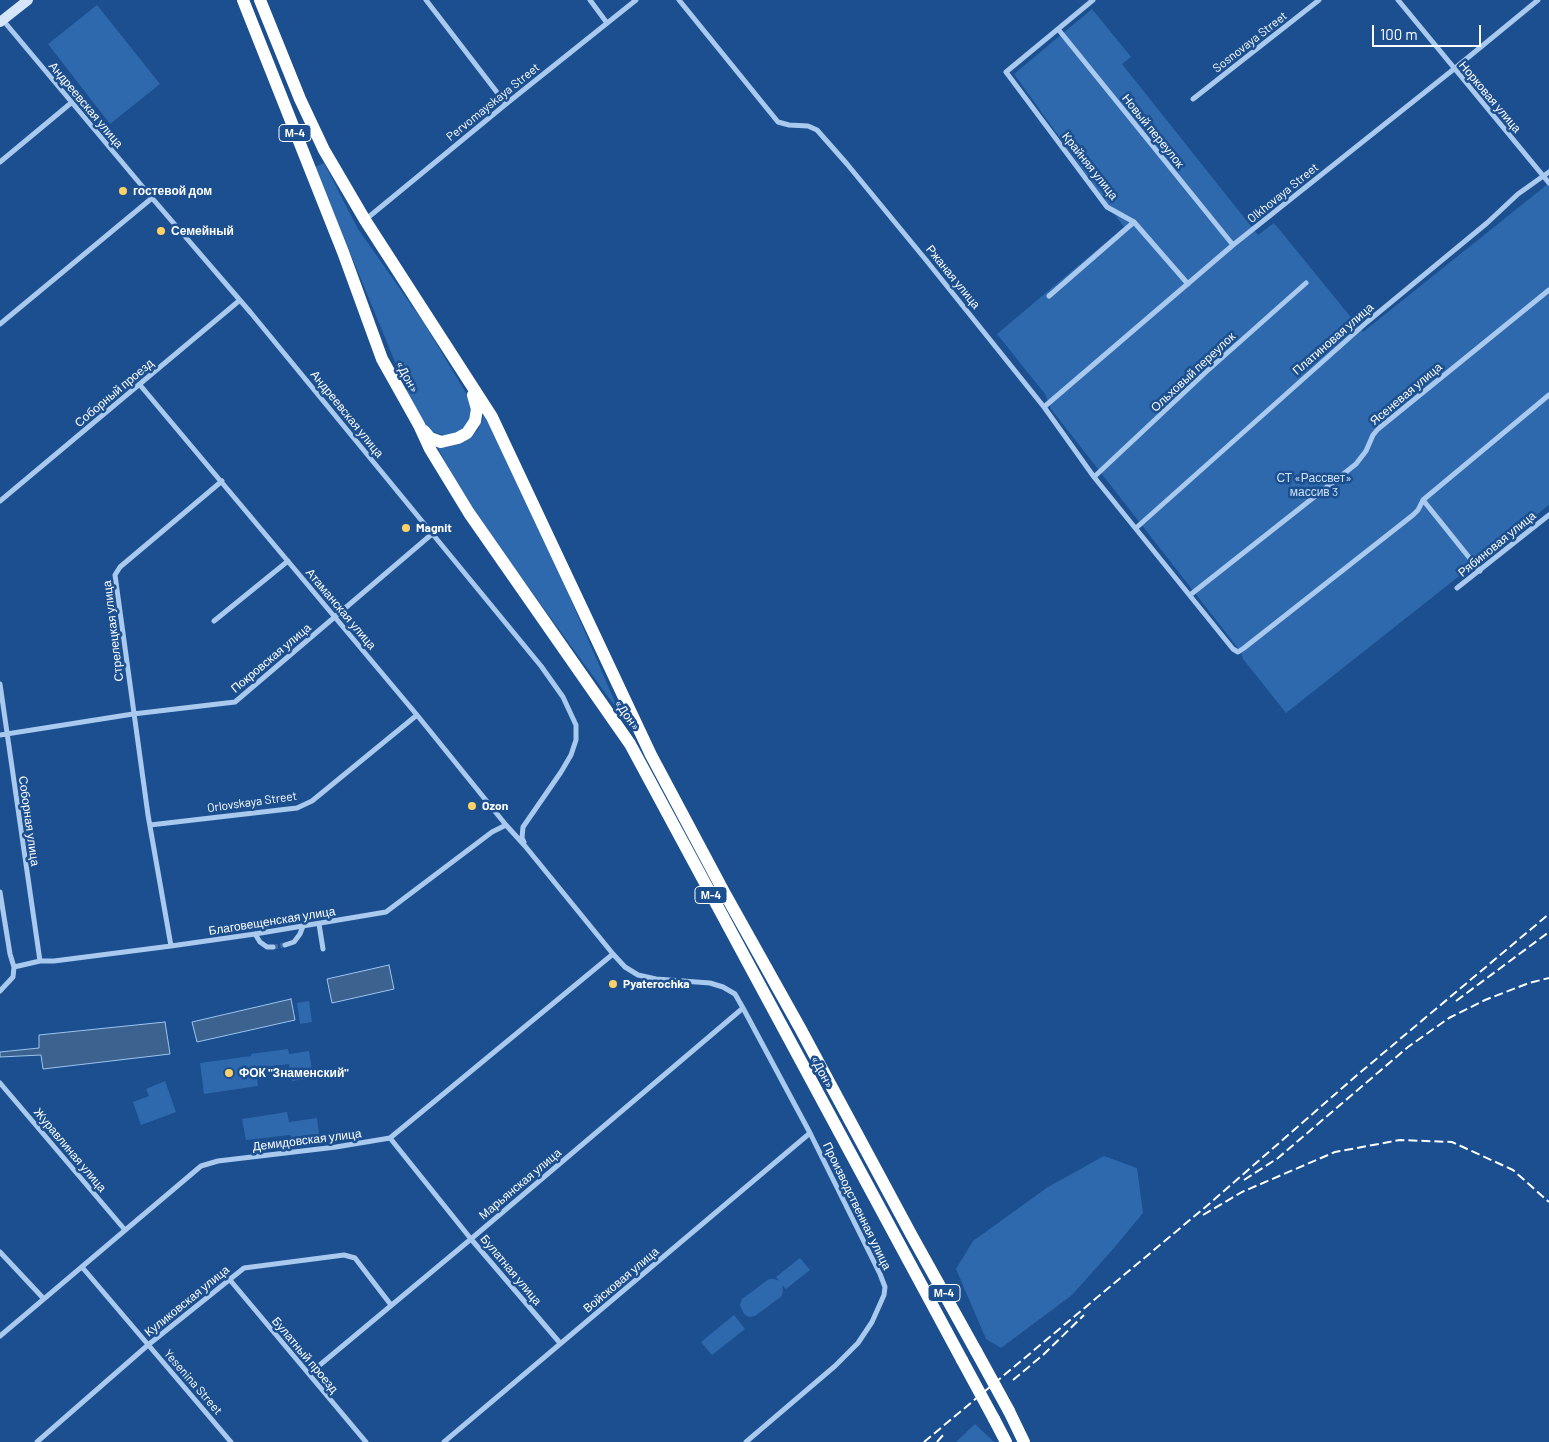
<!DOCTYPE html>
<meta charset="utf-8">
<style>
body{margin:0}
#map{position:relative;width:1549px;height:1442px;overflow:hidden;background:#1b4f8f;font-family:Barlow,sans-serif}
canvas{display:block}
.scale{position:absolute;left:1372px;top:25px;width:109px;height:22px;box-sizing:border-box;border:2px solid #fff;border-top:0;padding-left:6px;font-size:15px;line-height:18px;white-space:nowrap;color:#fff;-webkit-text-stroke:4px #1b4f8f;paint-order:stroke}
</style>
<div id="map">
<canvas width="1549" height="1442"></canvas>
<div class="scale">100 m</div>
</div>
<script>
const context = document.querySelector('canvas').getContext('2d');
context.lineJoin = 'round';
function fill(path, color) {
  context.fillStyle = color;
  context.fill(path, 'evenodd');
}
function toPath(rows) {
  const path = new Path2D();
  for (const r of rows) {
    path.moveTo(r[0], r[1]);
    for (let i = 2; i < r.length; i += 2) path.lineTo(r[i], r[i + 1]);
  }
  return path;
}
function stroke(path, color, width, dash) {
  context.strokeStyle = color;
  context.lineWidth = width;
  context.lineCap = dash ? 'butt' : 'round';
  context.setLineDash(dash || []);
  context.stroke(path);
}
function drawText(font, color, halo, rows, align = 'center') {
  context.font = font + ' Barlow,sans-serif';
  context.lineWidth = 5;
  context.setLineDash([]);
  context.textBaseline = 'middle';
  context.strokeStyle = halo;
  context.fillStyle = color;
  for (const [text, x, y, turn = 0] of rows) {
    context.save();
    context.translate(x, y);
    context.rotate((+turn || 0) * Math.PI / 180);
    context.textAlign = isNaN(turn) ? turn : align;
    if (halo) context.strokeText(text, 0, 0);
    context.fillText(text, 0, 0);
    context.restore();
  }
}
fill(toPath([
 [97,5,160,84,110,124,48,44],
 [1092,9,1131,57,1122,64,1258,235,1274,223,1363,332,1549,183,1549,505,1286,713,1243,659,1241,652,1051,409,1045,394,997,334,1124,227,1014,74],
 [324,163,358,229,424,323,472,403,472,415,464,427,454,435,443,435,430,431,418,418,315,167],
 [484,415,524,491,615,702,614,705,483,525,452,474,435,443,469,438,478,430],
 [309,1001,312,1022,300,1024,297,1003],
 [288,1049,289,1054,309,1051,313,1078,292,1081,289,1064,256,1068,258,1086,204,1094,200,1063,251,1056,251,1054],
 [165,1081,176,1112,141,1125,133,1102,149,1096,146,1089],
 [287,1112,289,1122,317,1118,319,1134,291,1137,290,1135,246,1140,242,1119],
 [1104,1156,1137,1168,1143,1213,1114,1248,1072,1295,1001,1348,986,1339,956,1269,973,1241,1048,1187],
 [800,1258,810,1270,786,1289,782,1285,783,1290,782,1296,755,1316,749,1317,744,1314,740,1305,742,1299,769,1279,775,1279,779,1281,776,1277],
 [734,1315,745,1329,712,1355,701,1342],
 [975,1424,994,1442,956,1442]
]), '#2e69ad');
const water = toPath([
 [389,965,394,989,332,1003,327,979,389,965],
 [291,999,295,1020,197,1042,192,1022,291,999],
 [165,1022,170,1054,43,1069,41,1055,0,1057,0,1052,39,1048,39,1035,165,1022]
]);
fill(water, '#3c6290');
stroke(water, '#9cc4f0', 1);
stroke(toPath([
 [273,947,285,945]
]), '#3d69a0', 5, [5, 2.5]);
stroke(toPath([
 [426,0,506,104],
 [590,0,607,23],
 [679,0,778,122,789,125,808,126,817,130,847,164,926,260,1044,407,1094,477,1233,649,1238,652,1244,648,1413,515,1418,510,1423,500],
 [1093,0,1006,72,1107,207,1134,222,1188,284],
 [1398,0,1549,183],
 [2,19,152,198,251,313,541,666,563,697,576,725,576,740,571,755,561,772,523,827,522,838,524,842],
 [1058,29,1233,245],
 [1193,99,1319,0],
 [0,162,71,103],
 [365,220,506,104,636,0],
 [1049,296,1134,222],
 [0,324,152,198],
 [140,385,417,715,506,825,525,846,613,954,625,967,638,975,656,979,710,983,723,987,735,994,743,1008,810,1133,880,1274,885,1287,884,1295,872,1322,858,1343,835,1366,746,1442],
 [1044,407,1233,245,1454,69,1538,0],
 [1094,477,1207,371,1306,283],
 [0,501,240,300],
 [1136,528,1367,322,1487,223,1518,194,1549,172],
 [1480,571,1423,500,1549,395],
 [1457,588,1549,515],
 [1190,595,1356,464,1366,451,1373,435,1378,429,1549,290],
 [214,621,288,561],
 [0,684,40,961],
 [0,735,133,714,235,702,432,534],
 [150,825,297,808,312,801,417,715],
 [0,892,10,954,14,967,13,977,0,991],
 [319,924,323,949],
 [255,934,260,942,267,947,273,947],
 [285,945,294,942,300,934,303,926],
 [171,946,148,815,115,575,120,567,222,481],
 [14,967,40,961,54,961,171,946,255,934,386,912,492,832,506,825],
 [0,1083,125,1230],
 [390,1138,471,1239,560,1343],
 [0,1252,44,1299],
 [82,1267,231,1442],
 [230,1280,366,1442],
 [0,1336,201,1166,218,1161,336,1147,390,1138,613,954],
 [309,1374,471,1239,743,1008],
 [37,1442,148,1345,244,1268,344,1255,355,1258,391,1305],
 [444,1442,810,1133]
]), '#a9c9ee', 5);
stroke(toPath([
 [0,22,28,0]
]), '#d6e6fa', 10);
stroke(toPath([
 [243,0,343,252,382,359,419,425,430,449,469,513,630,744,962,1360],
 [260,0,300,99,324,150,365,220,492,417,651,755,724,892,800,1028,912,1236,976,1351],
 [424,431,430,438,441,442,458,438,467,433,475,421,477,409,473,395],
 [1009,1411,1024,1442],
 [994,1419,1006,1442]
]), '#fff', 12);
stroke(toPath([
 [1456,1001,1549,932],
 [1244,1180,1278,1158,1408,1047,1449,1018,1485,1000,1529,983,1549,978],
 [1203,1215,1242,1192,1335,1152,1400,1140,1452,1142,1513,1170,1549,1202],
 [1013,1380,1043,1355,1084,1315],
 [924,1442,1209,1204,1356,1076,1549,914],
 [937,1442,944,1434]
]), '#fff', 2, [9, 4]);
stroke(toPath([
 [976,1351,1009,1411],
 [962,1360,994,1419]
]), '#fff', 12);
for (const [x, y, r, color] of [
 [123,191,5,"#ffd166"],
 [161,231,5,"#ffd166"],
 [406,528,5,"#ffd166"],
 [472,806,5,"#ffd166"],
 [613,984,5,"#ffd166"],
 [229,1073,5,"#ffd166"]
]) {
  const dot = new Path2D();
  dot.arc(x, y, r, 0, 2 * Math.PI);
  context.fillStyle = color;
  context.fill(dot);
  stroke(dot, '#1b4f8f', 2);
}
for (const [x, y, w] of [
 [295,133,32],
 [711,895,32],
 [944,1293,32]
]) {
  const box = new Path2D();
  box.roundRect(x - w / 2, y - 8.5, w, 17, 4);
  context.fillStyle = '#1b4f8f';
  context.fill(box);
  stroke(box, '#fff', 1);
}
drawText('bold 11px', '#fff', null, [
 ["М-4",295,133],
 ["М-4",711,895],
 ["М-4",944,1293]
]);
drawText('12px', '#fff', '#1b4f8f', [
 ["Sosnovaya Street",1250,42,-38],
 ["Норковая улица",1490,97,50],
 ["Pervomayskaya Street",493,102,-39],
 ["Андреевская улица",86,105,50],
 ["Новый переулок",1153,131,51],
 ["Крайняя улица",1090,166,52],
 ["Olkhovaya Street",1283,193,-39],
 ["Ржаная улица",953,277,51],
 ["Платиновая улица",1333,339,-41],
 ["Ольховый переулок",1193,372,-43],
 ["«Дон»",407,377,61],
 ["Соборный проезд",114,393,-40],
 ["Ясеневая улица",1406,394,-40],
 ["Андреевская улица",347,414,51],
 ["Рябиновая улица",1497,544,-39],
 ["Атаманская улица",341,609,50],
 ["Стрелецкая улица",113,631,-97],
 ["Покровская улица",271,658,-40],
 ["«Дон»",627,715,55],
 ["Orlovskaya Street",252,802,-8],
 ["Соборная улица",29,821,82],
 ["Благовещенская улица",272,921,-9],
 ["«Дон»",822,1072,62],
 ["Демидовская улица",307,1140,-7],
 ["Журавлиная улица",70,1150,50],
 ["Марьянская улица",520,1184,-40],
 ["Производственная улица",857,1206,64],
 ["Булатная улица",511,1270,50],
 ["Войсковая улица",621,1280,-40],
 ["Куликовская улица",187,1301,-39],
 ["Булатный проезд",305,1355,50],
 ["Yesenina Street",193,1382,49]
]);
drawText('bold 12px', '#fff', '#1b4f8f', [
 ["гостевой дом",133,191],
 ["Семейный",171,231],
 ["Magnit",416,528],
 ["Ozon",482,806],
 ["Pyaterochka",623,984],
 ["ФОК \"Знаменский\"",239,1073]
], 'left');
drawText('12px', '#cfe3fa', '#1b4f8f', [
 ["СТ «Рассвет»",1314,478],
 ["массив 3",1314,492]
]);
</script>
